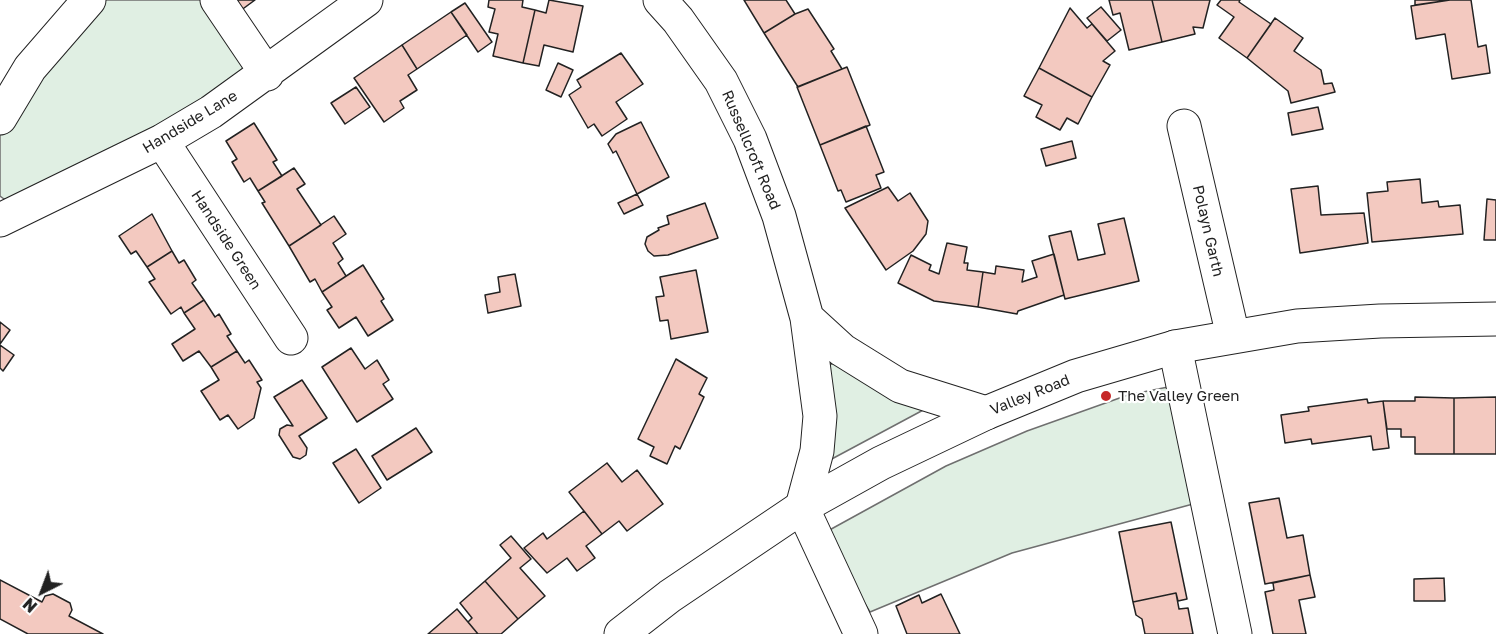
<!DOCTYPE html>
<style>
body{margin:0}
#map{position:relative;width:1496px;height:634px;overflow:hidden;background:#fff;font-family:"Golos Text",sans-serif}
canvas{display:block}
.north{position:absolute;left:12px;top:562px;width:60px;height:60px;-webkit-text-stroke:4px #fff;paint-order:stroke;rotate:222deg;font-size:16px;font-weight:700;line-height:24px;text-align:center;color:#222}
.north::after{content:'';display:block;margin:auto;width:21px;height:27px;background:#222;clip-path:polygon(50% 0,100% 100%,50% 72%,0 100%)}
</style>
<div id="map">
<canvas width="1496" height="634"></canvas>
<div class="north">N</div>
</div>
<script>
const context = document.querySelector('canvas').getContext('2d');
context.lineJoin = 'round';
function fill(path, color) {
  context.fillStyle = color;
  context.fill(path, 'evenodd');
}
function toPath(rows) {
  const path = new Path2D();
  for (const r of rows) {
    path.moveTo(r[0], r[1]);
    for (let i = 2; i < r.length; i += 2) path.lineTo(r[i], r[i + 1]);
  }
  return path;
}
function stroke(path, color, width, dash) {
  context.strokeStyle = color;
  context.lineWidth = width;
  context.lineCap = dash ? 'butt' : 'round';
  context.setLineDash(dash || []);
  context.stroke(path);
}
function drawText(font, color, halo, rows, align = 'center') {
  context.font = font + ' "Golos Text",sans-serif';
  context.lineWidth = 4.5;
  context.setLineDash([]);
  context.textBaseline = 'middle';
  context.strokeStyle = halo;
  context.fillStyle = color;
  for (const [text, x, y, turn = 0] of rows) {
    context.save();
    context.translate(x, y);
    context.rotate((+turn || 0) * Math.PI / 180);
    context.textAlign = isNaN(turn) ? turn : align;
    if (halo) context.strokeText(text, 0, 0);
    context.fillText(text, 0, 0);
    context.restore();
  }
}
const green = toPath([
 [104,0,207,0,243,67,240,74,226,89,17,199,4,199,0,196,0,132,104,0],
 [834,363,927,408,828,461,829,365,834,363],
 [1173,386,1193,504,1012,553,870,612,826,541,824,533,946,466,1027,431,1128,395,1173,386]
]);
fill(green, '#e0efe3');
stroke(green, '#6f6f6f', 1.5);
const building = toPath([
 [231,0,255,0,240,11,231,0],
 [489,0,523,0,522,7,535,10,523,63,493,56,498,34,489,32,495,9,488,7,489,0],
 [549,0,583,6,573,52,544,45,539,66,523,63,535,10,546,13,549,0],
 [744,0,786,0,795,14,764,33,744,0],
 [1109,0,1152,0,1162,42,1129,50,1120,13,1113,15,1109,0],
 [1152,0,1210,0,1203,28,1193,27,1195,34,1162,42,1152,0],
 [1221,0,1240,0,1239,2,1271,24,1247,58,1219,38,1234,17,1217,5,1221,0],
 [1415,0,1450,0,1415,5,1415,0],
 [1450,0,1471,0,1478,47,1486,45,1490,73,1452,79,1445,34,1416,39,1411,6,1450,0],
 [465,3,492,42,478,52,451,12,465,3],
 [1101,7,1121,30,1107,41,1087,18,1101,7],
 [1070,8,1087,28,1092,24,1115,51,1103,61,1110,65,1092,97,1039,68,1070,8],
 [808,9,834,49,831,51,842,69,798,87,764,33,795,14,808,9],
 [451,12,467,35,417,69,402,45,451,12],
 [1275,18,1303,38,1294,51,1321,70,1324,84,1332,83,1335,92,1291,103,1288,91,1247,58,1275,18],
 [402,45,417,69,408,75,417,90,400,101,404,108,384,122,354,78,402,45],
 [621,53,643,84,616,102,627,119,602,136,594,124,588,128,569,95,581,87,577,80,621,53],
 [558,63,573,70,561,97,546,90,558,63],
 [847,67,870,125,820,145,797,87,847,67],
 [1039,68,1092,97,1078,124,1067,118,1060,130,1036,117,1042,105,1024,96,1039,68],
 [356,87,370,107,345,124,331,103,356,87],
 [1318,107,1323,129,1292,135,1288,113,1318,107],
 [641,122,669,177,637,194,616,151,613,153,608,144,616,134,641,122],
 [254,123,277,160,273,162,282,176,258,191,250,178,244,182,232,162,237,159,226,141,254,123],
 [866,126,884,172,876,175,881,188,846,202,841,190,838,191,820,145,866,126],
 [1072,141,1076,158,1046,166,1041,149,1072,141],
 [294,168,305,184,297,189,321,225,289,246,262,203,265,202,258,191,294,168],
 [1420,179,1422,203,1438,201,1439,207,1460,205,1463,234,1372,242,1367,193,1388,191,1387,182,1420,179],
 [1318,186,1321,215,1364,213,1368,243,1300,253,1291,189,1318,186],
 [888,187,898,201,910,193,928,221,926,234,913,251,886,270,845,208,888,187],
 [637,194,643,205,624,214,618,203,637,194],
 [1487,199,1496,200,1496,240,1484,240,1487,199],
 [705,203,718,238,668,255,654,256,648,251,645,244,647,237,659,230,658,228,669,224,667,216,705,203],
 [152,214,172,251,147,267,136,251,131,254,119,236,152,214],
 [334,216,346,234,333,243,343,259,338,263,346,276,322,292,315,279,310,282,289,246,334,216],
 [1124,218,1139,281,1065,299,1049,236,1071,231,1078,260,1105,254,1098,224,1124,218],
 [947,243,967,247,964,263,968,263,967,270,983,272,978,307,934,301,898,283,911,255,931,265,929,270,939,274,947,243],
 [172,251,179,263,184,260,196,280,192,283,204,300,184,313,181,307,171,314,149,282,155,279,147,267,172,251],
 [1054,254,1064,295,1018,311,1017,314,978,307,983,272,995,274,996,266,1024,270,1022,282,1037,277,1032,261,1054,254],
 [363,265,384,299,381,301,393,320,368,336,356,317,339,328,327,310,332,307,322,292,363,265],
 [696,270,708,332,671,339,668,320,660,321,656,297,664,296,660,277,696,270],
 [515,274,521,306,488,313,485,295,500,292,498,277,515,274],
 [204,300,215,317,219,314,231,334,227,336,237,351,211,367,199,351,183,361,172,344,195,329,184,313,204,300],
 [0,322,10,330,0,344,0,322],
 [0,345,14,355,3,371,0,368,0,345],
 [351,348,365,369,377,360,389,380,383,384,393,399,357,422,322,367,351,348],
 [237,351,245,363,249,360,262,380,257,382,261,388,254,418,238,429,228,415,220,420,201,391,219,380,211,367,237,351],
 [676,359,707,378,699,394,704,397,680,449,675,446,667,464,650,456,654,447,638,439,676,359],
 [302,380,327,418,299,436,307,448,306,455,300,459,293,457,279,435,280,429,287,425,293,426,274,397,302,380],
 [1415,397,1454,398,1454,454,1415,454,1415,437,1401,437,1401,429,1387,429,1383,401,1415,401,1415,397],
 [1496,397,1496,454,1454,454,1454,398,1496,397],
 [1367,399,1368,403,1383,401,1389,448,1373,450,1371,436,1312,444,1311,439,1285,443,1281,415,1309,411,1308,407,1367,399],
 [416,428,432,452,387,480,372,456,416,428],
 [356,449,381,488,359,503,333,463,356,449],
 [607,463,622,482,637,470,663,504,627,531,619,521,602,534,569,492,607,463],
 [1279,498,1287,538,1303,535,1310,575,1265,584,1249,503,1279,498],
 [584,511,602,534,586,546,595,558,577,571,567,558,547,573,524,548,543,533,547,539,584,511],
 [1171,522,1187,599,1178,601,1176,593,1133,602,1119,532,1171,522],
 [511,536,531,559,520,568,545,596,518,619,485,581,511,558,500,545,511,536],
 [1310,575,1315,597,1299,600,1306,634,1273,634,1265,592,1274,590,1273,583,1310,575],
 [1444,578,1445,601,1414,601,1414,579,1444,578],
 [0,580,42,602,45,596,53,594,70,603,72,610,69,616,103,634,28,634,0,619,0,580],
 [485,581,518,619,501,634,478,634,468,622,472,618,460,603,485,581],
 [1176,593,1179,609,1188,608,1193,634,1145,634,1142,619,1136,615,1133,602,1176,593],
 [941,594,960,634,907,634,896,606,919,595,922,603,941,594],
 [457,609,478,634,428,634,457,609]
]);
fill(building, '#f3c9c0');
stroke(building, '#222', 1.5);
const minor = toPath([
 [217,0,267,74],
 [660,0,678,20,721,81,750,139,779,216,807,318],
 [0,118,30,68,89,0],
 [1184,126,1233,336],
 [162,141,291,338],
 [0,220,162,141,211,112,366,0],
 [1175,347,1235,634],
 [861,634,802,507,817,451,820,416,807,318,842,350,900,386,986,413]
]);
const major = toPath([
 [621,634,670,596,802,507,881,463,986,413,1076,376,1175,347,1297,326,1380,321,1496,319]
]);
stroke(minor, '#222', 35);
stroke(major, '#222', 35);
stroke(minor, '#fff', 33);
stroke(major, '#fff', 33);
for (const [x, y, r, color] of [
 [1106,396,6,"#c62828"]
]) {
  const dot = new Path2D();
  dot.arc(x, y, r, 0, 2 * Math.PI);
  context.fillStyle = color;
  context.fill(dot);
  stroke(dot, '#fff', 2);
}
drawText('15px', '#222', '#fff', [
 ["Handside Lane",190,122,-31],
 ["Russellcroft Road",751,150,67],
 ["Polayn Garth",1208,231,77],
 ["Handside Green",226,240,57],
 ["Valley Road",1030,395,-22]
]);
drawText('15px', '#222', '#fff', [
 ["The Valley Green",1118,396]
], 'left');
</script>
